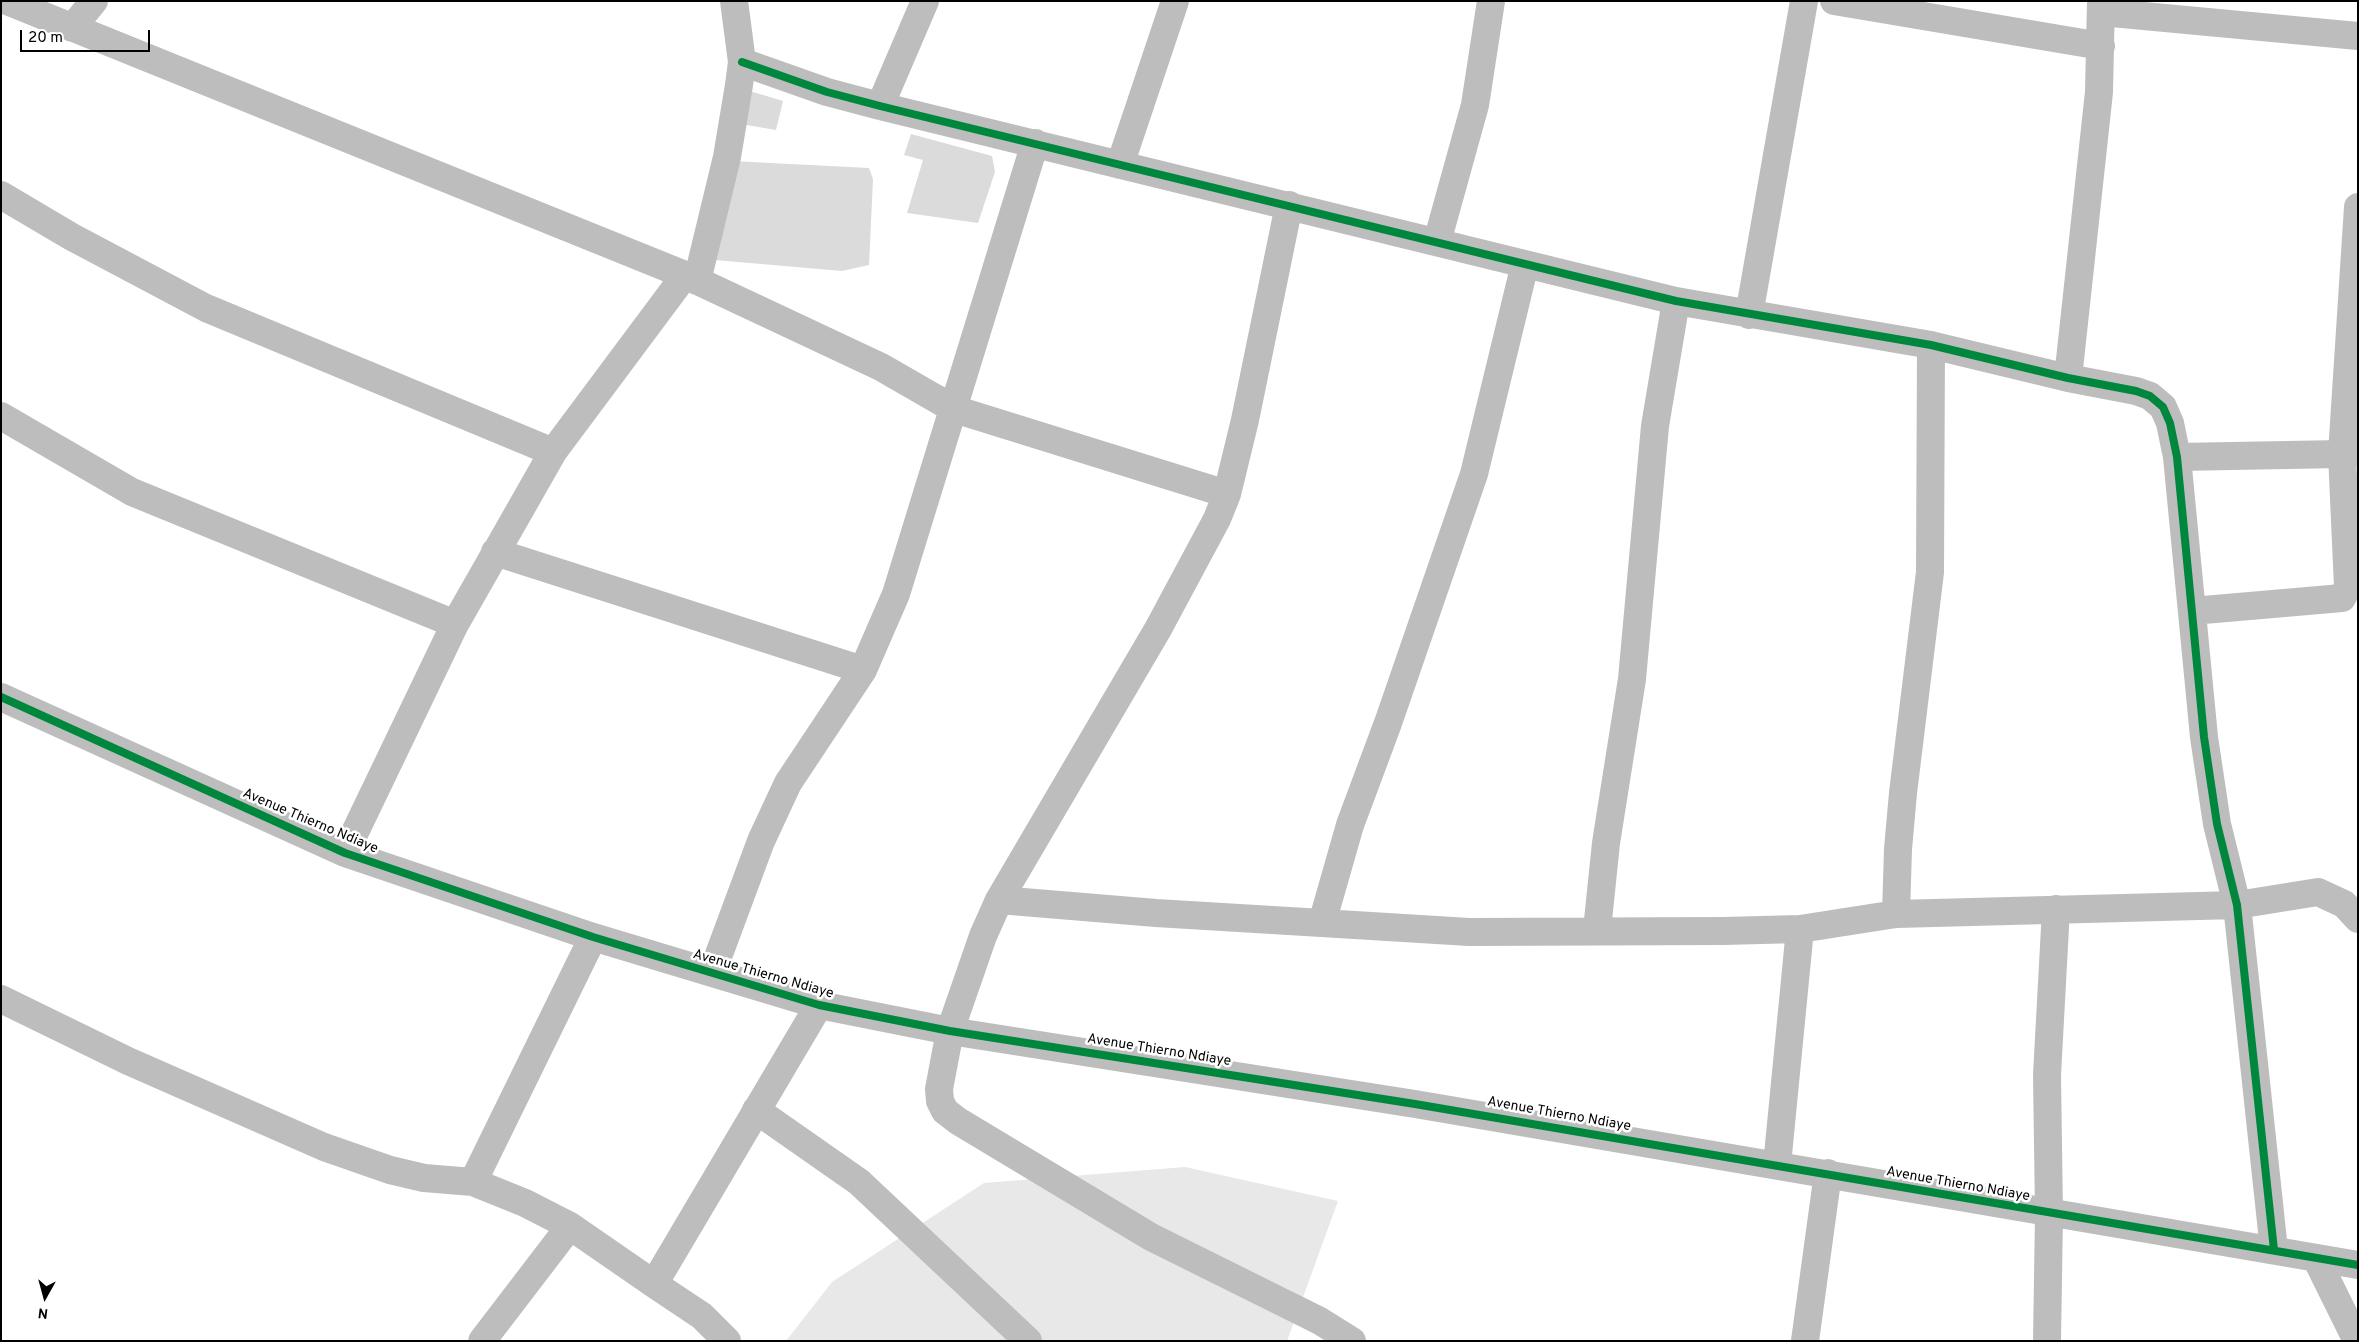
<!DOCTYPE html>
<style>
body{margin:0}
#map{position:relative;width:2359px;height:1342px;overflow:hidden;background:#fff;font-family:Overpass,sans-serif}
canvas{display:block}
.frame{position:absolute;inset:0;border:2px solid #000;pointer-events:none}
.north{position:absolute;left:20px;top:1272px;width:50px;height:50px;-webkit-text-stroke:4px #fff;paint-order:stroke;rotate:187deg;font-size:14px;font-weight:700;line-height:20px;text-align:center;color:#000}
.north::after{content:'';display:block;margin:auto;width:18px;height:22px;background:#000;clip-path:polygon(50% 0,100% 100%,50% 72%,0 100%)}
.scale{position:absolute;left:20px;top:30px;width:130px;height:22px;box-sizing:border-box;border:2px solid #000;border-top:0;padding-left:6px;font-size:15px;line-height:18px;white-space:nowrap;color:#000;-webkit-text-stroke:4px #fff;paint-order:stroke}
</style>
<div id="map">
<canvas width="2359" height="1342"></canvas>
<div class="frame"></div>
<div class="north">N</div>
<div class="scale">20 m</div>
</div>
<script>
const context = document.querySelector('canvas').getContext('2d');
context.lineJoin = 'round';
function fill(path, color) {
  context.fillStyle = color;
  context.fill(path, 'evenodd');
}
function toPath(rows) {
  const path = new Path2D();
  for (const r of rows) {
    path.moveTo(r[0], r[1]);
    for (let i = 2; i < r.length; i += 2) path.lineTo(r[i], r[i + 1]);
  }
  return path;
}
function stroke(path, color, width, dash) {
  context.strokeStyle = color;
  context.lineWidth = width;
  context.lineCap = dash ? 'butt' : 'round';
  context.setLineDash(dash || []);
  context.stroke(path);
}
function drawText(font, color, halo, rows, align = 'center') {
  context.font = font + ' Overpass,sans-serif';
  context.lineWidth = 5;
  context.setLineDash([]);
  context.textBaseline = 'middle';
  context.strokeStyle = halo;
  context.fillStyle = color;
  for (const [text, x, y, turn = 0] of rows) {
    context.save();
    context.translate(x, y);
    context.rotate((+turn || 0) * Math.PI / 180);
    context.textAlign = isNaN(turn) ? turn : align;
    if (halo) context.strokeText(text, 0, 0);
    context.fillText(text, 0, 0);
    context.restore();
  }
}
fill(toPath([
 [1185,1167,1338,1201,1287,1341,786,1341,832,1282,984,1183]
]), '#e8e8e8');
fill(toPath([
 [740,88,783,101,776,130,735,123],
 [911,134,992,156,995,172,978,223,907,213,923,160,904,155],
 [731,161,869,168,873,179,869,265,842,271,715,260]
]), '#dbdbdb');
stroke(toPath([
 [7,1,685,275,881,367,954,409,1227,494],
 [1834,1,2101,46],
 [2101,12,2358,36],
 [72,28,94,1],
 [742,62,827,92,880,106,1676,301,1931,345,2068,378,2136,391,2150,396,2163,407,2170,423,2177,457,2204,737,2217,824,2237,905,2274,1250],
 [880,106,925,1],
 [1120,165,1175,1],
 [1,195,72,237,206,308,553,452],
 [1289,205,1245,420,1227,494,1217,519,1158,629,999,900,983,936,950,1031,939,1089,940,1101,945,1111,958,1121,1151,1237,1320,1321,1352,1341],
 [1437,242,1475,105,1491,1],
 [697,281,727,157,739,85,742,62,734,1],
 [1749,315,1804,1],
 [2068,378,2099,92,2101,1],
 [1,416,132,492,455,624],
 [2177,457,2342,454,2358,452],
 [495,552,863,670],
 [2192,611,2342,598,2348,587,2342,454,2358,207],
 [1,697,345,853,593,937,819,1005,950,1031,1415,1104,2358,1265],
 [345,853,455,624,553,452,685,275],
 [999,900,1156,913,1322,923,1350,825,1388,723,1474,474,1525,264],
 [1896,914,1898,849,1903,793,1930,572,1931,345],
 [1322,923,1469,932,1723,931,1800,929,1896,914,2237,905,2318,892,2344,904,2358,919],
 [1597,930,1606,843,1632,679,1655,426,1676,301],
 [712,973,761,841,788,783,863,670,896,594,1035,143],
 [1,999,128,1061,324,1147,390,1170,424,1178,473,1182,525,1203,570,1226,654,1284,702,1316,727,1341],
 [756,1110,859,1182,1028,1341],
 [1777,1165,1800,929],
 [473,1182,593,937],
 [2316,1258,2357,1341],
 [654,1284,819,1005],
 [482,1341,570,1226],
 [1805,1341,1828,1173],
 [2047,1341,2049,1214,2047,1075,2056,909]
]), '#bdbdbd', 28);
stroke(toPath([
 [742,62,827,92,880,106,1676,301,1931,345,2068,378,2136,391,2150,396,2163,407,2170,423,2177,457,2204,737,2217,824,2237,905,2274,1250],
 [1,697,345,853,593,937,819,1005,950,1031,1415,1104,2358,1265]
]), '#00873e', 8);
drawText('14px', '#000', '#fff', [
 ["Avenue Thierno Ndiaye",310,822,23],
 ["Avenue Thierno Ndiaye",763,975,16],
 ["Avenue Thierno Ndiaye",1159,1051,9],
 ["Avenue Thierno Ndiaye",1559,1115,10],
 ["Avenue Thierno Ndiaye",1958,1185,10]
]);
</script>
